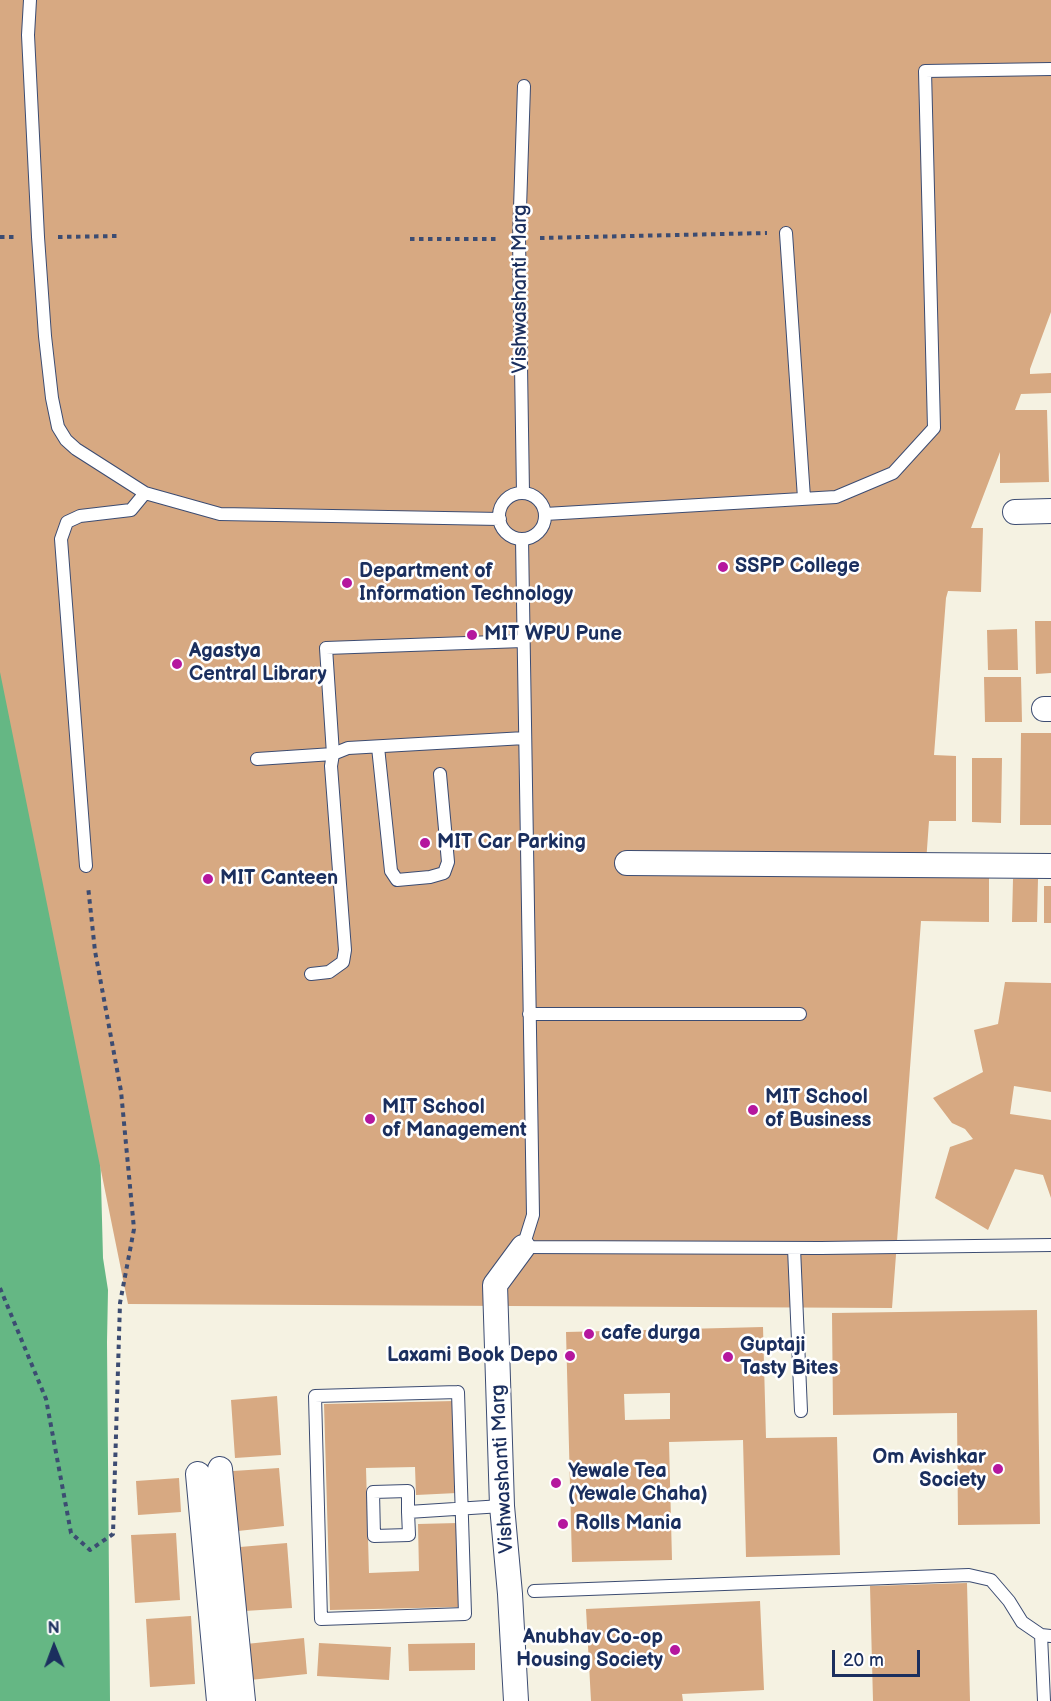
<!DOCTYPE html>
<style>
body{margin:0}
#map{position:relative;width:1051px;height:1701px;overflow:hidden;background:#f5f2e2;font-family:"Balsamiq Sans",sans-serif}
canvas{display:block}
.north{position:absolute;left:24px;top:1617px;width:60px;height:60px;-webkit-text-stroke:4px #fff;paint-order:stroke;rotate:359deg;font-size:16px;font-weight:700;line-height:24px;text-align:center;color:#1b2f5e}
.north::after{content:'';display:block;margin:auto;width:21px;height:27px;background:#1b2f5e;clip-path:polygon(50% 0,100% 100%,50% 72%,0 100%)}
.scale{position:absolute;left:832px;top:1650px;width:88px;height:27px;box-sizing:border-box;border:3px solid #1b2f5e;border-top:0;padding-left:8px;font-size:18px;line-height:21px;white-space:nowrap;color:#1b2f5e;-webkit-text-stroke:4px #fff;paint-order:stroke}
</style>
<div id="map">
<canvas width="1051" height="1701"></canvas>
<div class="north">N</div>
<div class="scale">20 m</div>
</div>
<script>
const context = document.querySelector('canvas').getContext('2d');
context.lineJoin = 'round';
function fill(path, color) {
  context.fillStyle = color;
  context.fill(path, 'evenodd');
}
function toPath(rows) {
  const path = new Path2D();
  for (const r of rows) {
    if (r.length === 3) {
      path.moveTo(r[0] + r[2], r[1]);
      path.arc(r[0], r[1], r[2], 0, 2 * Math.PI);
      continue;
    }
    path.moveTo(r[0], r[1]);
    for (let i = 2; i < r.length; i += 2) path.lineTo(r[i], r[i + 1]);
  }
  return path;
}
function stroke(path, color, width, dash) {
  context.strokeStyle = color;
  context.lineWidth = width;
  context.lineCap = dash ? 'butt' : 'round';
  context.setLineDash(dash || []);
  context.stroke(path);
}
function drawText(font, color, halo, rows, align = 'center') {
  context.font = font + ' "Balsamiq Sans",sans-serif';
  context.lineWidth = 5;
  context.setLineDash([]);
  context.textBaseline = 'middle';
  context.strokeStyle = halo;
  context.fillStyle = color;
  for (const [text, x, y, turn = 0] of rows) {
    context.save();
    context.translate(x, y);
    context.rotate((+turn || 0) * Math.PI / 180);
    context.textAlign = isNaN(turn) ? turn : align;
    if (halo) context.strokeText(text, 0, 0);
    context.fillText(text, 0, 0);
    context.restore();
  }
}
fill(toPath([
 [0,86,95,951,103,1258,108,1290,107,1342,110,1701,0,1701]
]), '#65b784');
fill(toPath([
 [0,0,1051,0,1051,312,1030,369,1030,374,1051,373,1051,393,1021,394,1015,410,1047,410,1049,482,1000,483,1000,452,971,528,983,528,981,592,948,591,946,598,934,755,956,756,956,821,929,821,925,877,989,878,989,922,921,921,892,1308,128,1304,0,672],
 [1035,621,1051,621,1051,673,1036,674],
 [1017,629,1018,670,988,670,987,630],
 [984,677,1021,677,1022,722,985,722],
 [1021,733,1051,733,1051,825,1020,825],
 [972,758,1002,758,1001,823,972,822],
 [1013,879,1038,879,1037,922,1012,922],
 [1044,886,1051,886,1051,923,1044,923],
 [1005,982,1051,983,1051,1092,1014,1086,1010,1114,1051,1120,1051,1198,1043,1175,1015,1169,988,1230,935,1198,950,1147,973,1139,965,1129,952,1123,933,1098,983,1072,974,1030,998,1024],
 [1037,1310,1040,1524,958,1525,957,1413,833,1415,832,1313],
 [763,1327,766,1438,837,1437,840,1555,746,1557,743,1440,669,1442,672,1560,572,1562,566,1332],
 [670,1393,670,1419,625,1420,624,1394],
 [277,1396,281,1455,235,1458,231,1400],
 [454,1401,457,1493,416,1495,415,1467,366,1468,369,1573,419,1571,418,1524,458,1523,460,1607,330,1610,324,1404],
 [279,1468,284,1526,238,1531,233,1471],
 [179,1478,181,1512,138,1515,136,1481],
 [176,1533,180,1600,135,1603,131,1535],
 [287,1543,292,1608,245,1611,240,1547],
 [967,1583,970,1701,873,1701,870,1586],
 [760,1601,764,1690,682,1694,683,1701,591,1701,586,1609],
 [191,1616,195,1684,150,1687,146,1619],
 [304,1638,307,1674,250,1680,246,1644],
 [319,1643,391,1647,389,1680,317,1676],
 [475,1643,475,1670,409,1671,408,1644]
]), '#d7a982');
const service = toPath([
 [30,0,28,35,38,237,45,336,52,398,58,427,66,440,76,449,145,493,220,514,500,519],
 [786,233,804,498],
 [523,493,519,239,524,86],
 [522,516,23],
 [545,514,836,497,893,473,934,428,925,71,1051,69],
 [522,539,533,1215,523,1247,821,1248,1051,1245],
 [378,747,391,871,397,880,430,877,444,873,448,862,440,774],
 [257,759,333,754,326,648,523,641],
 [86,866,61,539,67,522,80,516,131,510,145,493],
 [311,974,329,972,343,962,345,950,331,766,333,754,348,748,525,738],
 [529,1014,800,1014],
 [794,1248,801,1411],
 [458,1392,465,1614,321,1619,315,1396,458,1392],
 [408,1512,408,1491,373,1492,374,1536,409,1535,408,1512,502,1506],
 [534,1591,969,1575,991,1580,1009,1601,1022,1622,1041,1635,1051,1636],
 [1041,1635,1044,1701]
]);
const minor = toPath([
 [1015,512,1051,511],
 [1044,709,1051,709],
 [627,863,1051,866],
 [220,1469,243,1701],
 [198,1474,219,1701],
 [516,1701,510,1594,502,1506,495,1285,523,1247]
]);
stroke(service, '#3c4c72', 14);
stroke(minor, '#3c4c72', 26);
stroke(toPath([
 [0,237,18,237],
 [58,237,118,236],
 [540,238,767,233],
 [410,239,500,239],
 [0,1288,46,1399,71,1533,90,1550,113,1534,120,1303,134,1229,121,1091,95,951,88,886]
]), '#3c4c72', 4, [4.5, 4.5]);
stroke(service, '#fff', 12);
stroke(minor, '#fff', 24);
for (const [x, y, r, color] of [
 [723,567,6,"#b5179e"],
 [347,583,6,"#b5179e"],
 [472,635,6,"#b5179e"],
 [177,664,6,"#b5179e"],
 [425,843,6,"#b5179e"],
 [208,879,6,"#b5179e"],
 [753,1110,6,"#b5179e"],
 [370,1119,6,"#b5179e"],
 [589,1334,6,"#b5179e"],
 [570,1356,6,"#b5179e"],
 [728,1357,6,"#b5179e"],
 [998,1469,6,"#b5179e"],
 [556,1483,6,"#b5179e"],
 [563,1524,6,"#b5179e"],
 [675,1650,6,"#b5179e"]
]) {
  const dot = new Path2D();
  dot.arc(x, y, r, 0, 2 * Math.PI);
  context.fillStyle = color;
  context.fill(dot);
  stroke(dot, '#fff', 2);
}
drawText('20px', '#1b2f5e', '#fff', [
 ["Vishwashanti Marg",521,289,-90],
 ["Vishwashanti Marg",503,1469,-93]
]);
drawText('bold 20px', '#1b2f5e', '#fff', [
 ["SSPP College",735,567],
 ["Department of",359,572],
 ["Information Technology",359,595],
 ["MIT WPU Pune",484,635],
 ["Agastya",189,652],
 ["Central Library",189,675],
 ["MIT Car Parking",437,843],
 ["MIT Canteen",220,879],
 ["MIT School",765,1098],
 ["of Business",765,1121],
 ["MIT School",382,1108],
 ["of Management",382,1131],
 ["cafe durga",601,1334],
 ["Guptaji",740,1346],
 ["Tasty Bites",740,1369],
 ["Laxami Book Depo",558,1356,"right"],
 ["Om Avishkar",986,1458,"right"],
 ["Society",986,1481,"right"],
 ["Yewale Tea",568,1472],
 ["(Yewale Chaha)",568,1495],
 ["Rolls Mania",575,1524],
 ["Anubhav Co-op",663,1638,"right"],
 ["Housing Society",663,1661,"right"]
], 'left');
</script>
